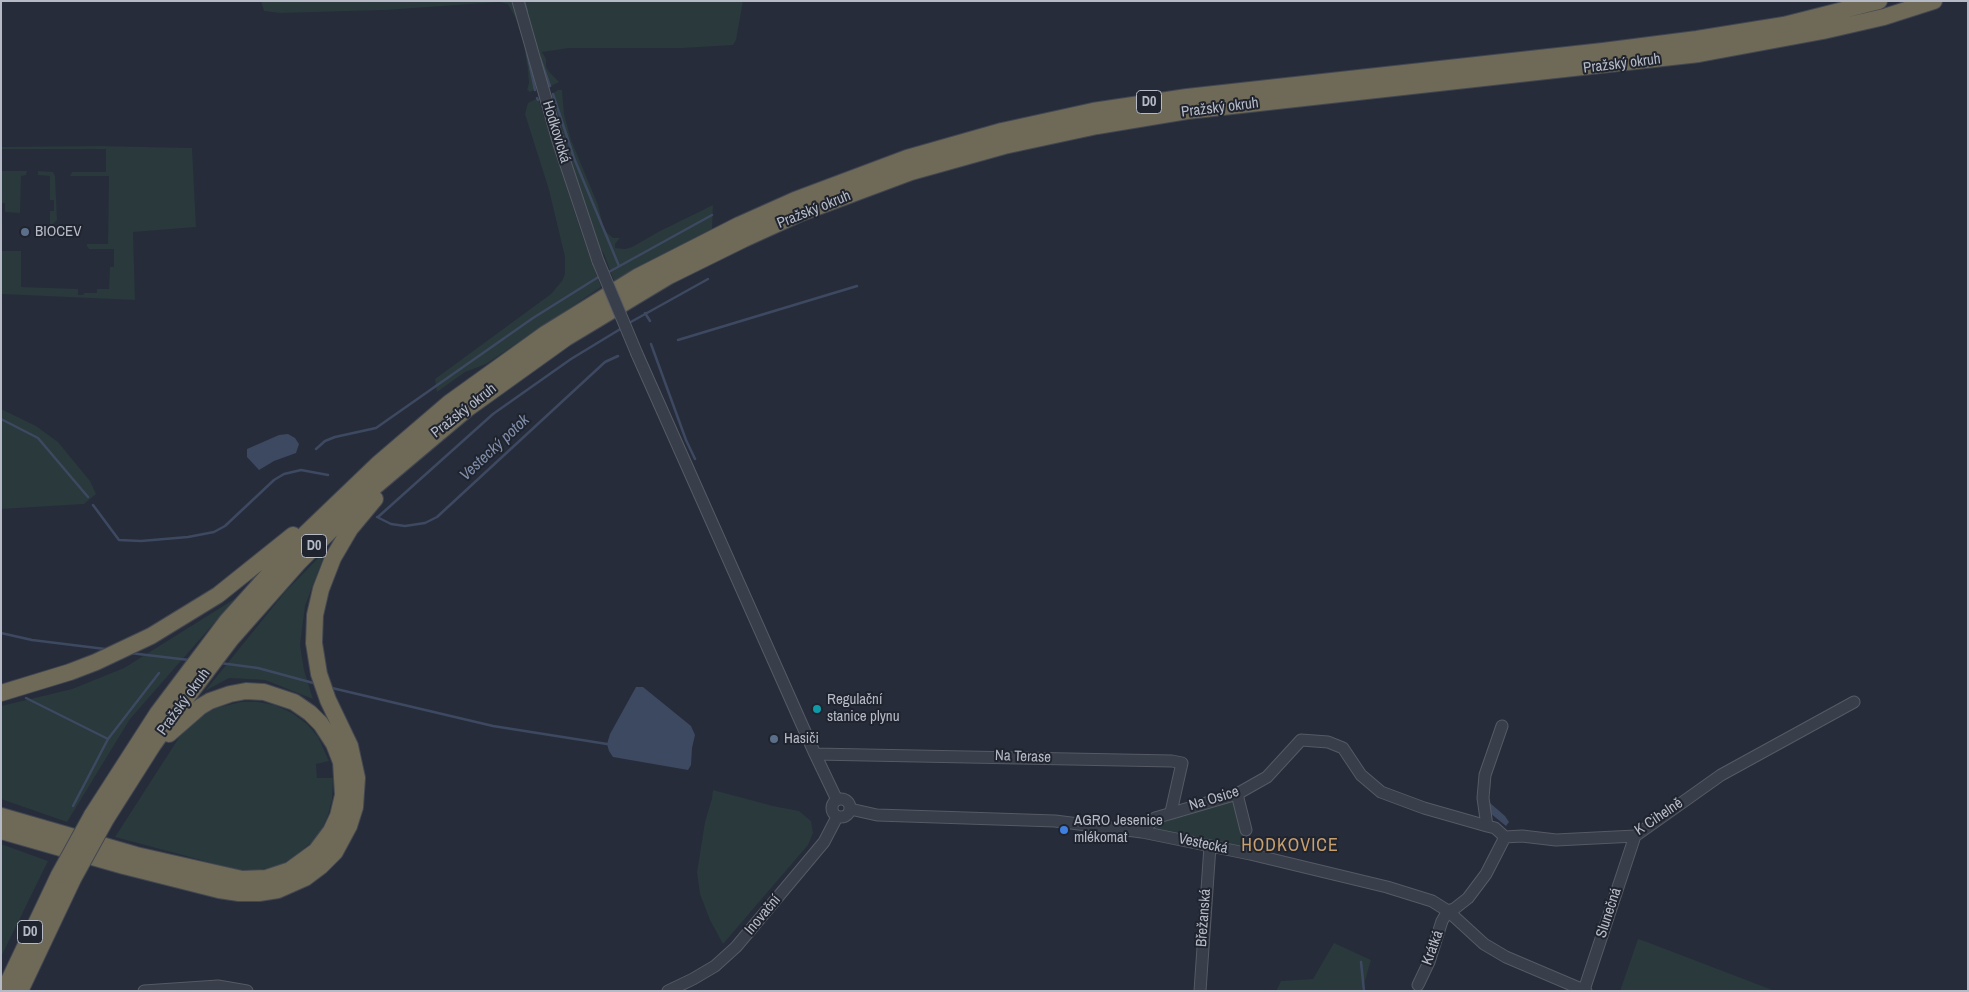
<!DOCTYPE html>
<meta charset="utf-8">
<style>
body{margin:0}
#map{position:relative;width:1969px;height:992px;overflow:hidden;background:#262c3a;font-family:"Archivo Narrow",sans-serif}
canvas{display:block}
.frame{position:absolute;inset:0;border:2px solid #b5bac6;pointer-events:none}
</style>
<div id="map">
<canvas width="1969" height="992"></canvas>
<div class="frame"></div>
</div>
<script>
const context = document.querySelector('canvas').getContext('2d');
context.lineJoin = 'round';
function fill(path, color) {
  context.fillStyle = color;
  context.fill(path, 'evenodd');
}
function toPath(rows) {
  const path = new Path2D();
  for (const r of rows) {
    if (r.length === 3) {
      path.moveTo(r[0] + r[2], r[1]);
      path.arc(r[0], r[1], r[2], 0, 2 * Math.PI);
      continue;
    }
    path.moveTo(r[0], r[1]);
    for (let i = 2; i < r.length; i += 2) path.lineTo(r[i], r[i + 1]);
  }
  return path;
}
function stroke(path, color, width, dash) {
  context.strokeStyle = color;
  context.lineWidth = width;
  context.lineCap = dash ? 'butt' : 'round';
  context.setLineDash(dash || []);
  context.stroke(path);
}
function drawText(font, color, halo, rows, align = 'center') {
  context.font = font + ' "Archivo Narrow",sans-serif';
  context.lineWidth = 4;
  context.setLineDash([]);
  context.textBaseline = 'middle';
  context.strokeStyle = halo;
  context.fillStyle = color;
  for (const [text, x, y, turn = 0] of rows) {
    context.save();
    context.translate(x, y);
    context.rotate((+turn || 0) * Math.PI / 180);
    context.textAlign = isNaN(turn) ? turn : align;
    if (halo) context.strokeText(text, 0, 0);
    context.fillText(text, 0, 0);
    context.restore();
  }
}
fill(toPath([
 [261,1,514,1,537,89,530,92,527,90,529,83,528,70,523,40,515,17,508,4,499,2,385,10,280,13,264,11],
 [522,1,743,1,736,40,733,45,683,48,569,48,542,52,546,59,546,67,550,73,559,82,549,87],
 [558,90,562,90,564,114,571,140,598,205,604,230,613,238,620,238,615,244,615,248,625,249,632,247,660,231,713,205,712,229,614,281,604,254,600,248,567,152,551,95],
 [538,98,580,229,601,287,486,364,465,372,437,392,435,379,551,294,562,281,565,274,565,257,549,190,525,114,528,103],
 [99,146,192,148,196,227,133,232,135,300,1,294,1,251,21,251,21,287,78,289,78,295,83,295,84,293,97,293,97,289,109,289,110,267,114,267,114,249,89,249,87,246,87,244,108,244,109,176,70,176,72,172,106,172,106,149,1,149,1,147],
 [1,171,27,171,26,175,21,176,20,213,5,212,5,203,1,203],
 [38,171,53,172,55,176,57,220,53,224,50,224,50,211,54,211,54,200,50,200,50,176,38,175],
 [1,409,36,426,58,442,90,481,96,494,84,504,1,509],
 [326,550,305,606,300,645,304,670,313,699,265,680,229,678,205,691,285,592],
 [236,598,130,719,67,822,1,799,1,706,72,689,124,668],
 [241,702,258,702,275,705,292,713,307,724,318,737,329,761,316,764,317,778,333,778,332,800,328,815,322,829,313,841,290,860,276,866,259,870,242,871,115,837,180,736,194,721,216,708],
 [713,790,773,806,799,811,811,821,813,833,808,845,723,944,710,920,700,894,697,872,705,822,712,798],
 [1233,800,1237,807,1245,841,1239,846,1157,831,1154,827,1154,823],
 [1,844,48,861,1,957],
 [1638,939,1647,942,1775,991,1620,991],
 [1334,943,1371,960,1362,991,1276,991,1281,981,1313,979]
]), '#29393c');
fill(toPath([
 [288,434,295,438,299,444,296,453,274,461,259,470,247,457,247,449,279,435],
 [636,687,643,687,691,726,695,735,692,748,691,765,688,770,613,757,609,751,607,744,610,734],
 [1490,803,1505,816,1509,822,1506,826,1490,813]
]), '#3d4961');
stroke(toPath([
 [524,1,527,12],
 [527,52,535,90],
 [540,58,550,86],
 [553,94,574,158,619,266],
 [537,98,538,100],
 [607,273,712,215],
 [645,313,650,321],
 [629,323,708,279],
 [678,340,857,286],
 [651,344,686,440,695,459],
 [1,419,38,438,88,497],
 [316,449,325,441,335,437,376,428,533,318,600,276],
 [93,505,119,540,141,541,188,537,214,532,225,526,274,480,284,474,301,470,328,475],
 [377,517,391,524,405,526,425,523,437,517,605,362,618,356],
 [378,517,493,414,571,359,622,328],
 [1,633,32,640,105,649],
 [130,653,189,660],
 [220,663,258,668,317,684],
 [332,688,493,726,607,744],
 [26,698,108,739],
 [73,806,108,739,159,673],
 [1361,962,1364,991]
]), '#3d4961', 2.5);
const minor = toPath([
 [518,1,558,141,598,261],
 [637,354,815,754,837,800],
 [1502,726,1485,775,1483,798,1487,826,1495,828,1505,837],
 [815,754,1172,761,1182,763,1171,812],
 [1237,794,1246,830],
 [841,808,9],
 [850,809,877,815,1055,821,1142,832,1250,854,1387,887,1432,901,1448,911,1484,944,1506,957,1586,991],
 [1142,832,1155,818,1237,794,1267,777,1301,740,1328,742,1343,748,1361,775,1381,792,1424,808,1487,826],
 [1505,837,1522,836,1556,840,1635,836,1721,775,1854,702],
 [1418,985,1429,962,1442,921,1448,911,1454,909,1468,898,1486,874,1505,837],
 [1584,990,1635,836],
 [144,991,218,986,247,991],
 [668,991,693,979,715,966,736,947,824,842,837,817],
 [1200,991,1210,846]
]);
const highway = toPath([
 [1,693,70,672,96,662,151,636,218,595,293,535],
 [92,815,157,714,227,621,305,534,379,463,449,403,545,334,637,277,739,225,795,200,907,158,1002,131,1093,111,1187,97,1603,51,1697,39,1784,25,1879,1],
 [1,816,136,855,242,879,266,878,290,870,316,851,331,831,338,816,343,795,341,762,334,744,321,724,310,713,294,702,264,692,246,691,230,694,210,701,200,707,169,734],
 [106,819,153,745,181,705,231,639,299,562,372,489,467,409,566,338,669,276,744,239,801,213,911,172,1004,146,1097,126,1187,111,1699,54,1823,31,1884,17,1934,1],
 [1,831,124,866,219,890,239,893,259,893,278,890,305,878,321,866,335,852,349,826,355,807,357,778,350,746,328,700,319,674,314,643,315,615,321,589,333,558,350,529,375,499],
 [4,991,59,875],
 [20,991,73,879]
]);
stroke(minor, '#555a65', 13);
stroke(highway, '#424752', 18);
stroke(minor, '#393f4a', 11);
stroke(highway, '#6f6957', 16);
const minorBridge = toPath([
 [598,261,637,354]
]);
const highwayBridge = toPath([
 [59,875,92,815],
 [73,879,106,819]
]);
stroke(minorBridge, '#555a65', 13, []);
stroke(highwayBridge, '#424752', 18, []);
stroke(minorBridge, '#393f4a', 11);
stroke(highwayBridge, '#6f6957', 16);
for (const [x, y, r, color] of [
 [25,232,5,"#5c6f8a"],
 [817,709,5,"#0f9aa8"],
 [774,739,5,"#5c6f8a"],
 [1064,830,5,"#3f7fe0"]
]) {
  const dot = new Path2D();
  dot.arc(x, y, r, 0, 2 * Math.PI);
  context.fillStyle = color;
  context.fill(dot);
  stroke(dot, '#1f242f', 2);
}
for (const [x, y, w] of [
 [1149,102,25],
 [314,546,25],
 [30,932,25]
]) {
  const box = new Path2D();
  box.roundRect(x - w / 2, y - 11.5, w, 23, 4);
  context.fillStyle = '#1f242f';
  context.fill(box);
  stroke(box, '#b5bac6', 1);
}
drawText('bold 14px', '#b5bac6', null, [
 ["D0",1149,102],
 ["D0",314,546],
 ["D0",30,932]
]);
drawText('15px', '#b5bac6', '#1f242f', [
 ["Pražský okruh",1622,64,-7],
 ["Pražský okruh",1220,108,-7],
 ["Hodkovická",556,132,73],
 ["Pražský okruh",814,210,-22],
 ["Pražský okruh",464,411,-38],
 ["Pražský okruh",184,702,-54],
 ["Na Terase",1023,757,2],
 ["Na Osice",1214,799,-17],
 ["K Cihelně",1659,817,-34],
 ["Vestecká",1203,844,12],
 ["Slunečná",1609,913,-72],
 ["Inovační",763,915,-50],
 ["Břežanská",1204,918,-86],
 ["Krátká",1433,948,-70]
]);
drawText('15px', '#b5bac6', '#1f242f', [
 ["BIOCEV",35,232],
 ["Regulační",827,700],
 ["stanice plynu",827,717],
 ["Hasiči",784,739],
 ["AGRO Jesenice",1074,821],
 ["mlékomat",1074,838]
], 'left');
drawText('italic 16px', '#808eaa', '#1f242f', [
 ["Vestecký potok",495,448,-43]
]);
context.letterSpacing = '1px';
drawText('18px', '#c89f6e', '#1f242f', [
 ["HODKOVICE",1290,846]
]);
context.letterSpacing = '0px';
</script>
